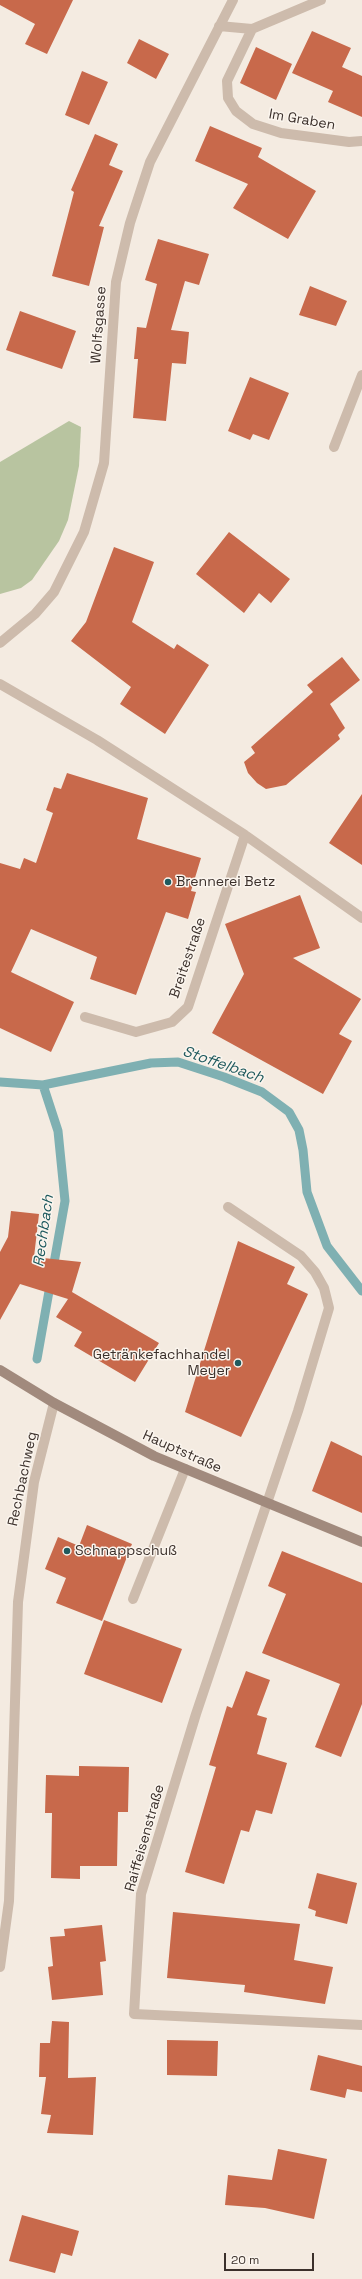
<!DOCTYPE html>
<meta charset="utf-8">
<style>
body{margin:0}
#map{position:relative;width:362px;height:2279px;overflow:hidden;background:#f4ebe1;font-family:"Space Grotesk",sans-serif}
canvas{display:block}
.scale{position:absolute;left:224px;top:2253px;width:90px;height:18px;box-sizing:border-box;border:2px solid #3b302b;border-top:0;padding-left:5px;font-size:12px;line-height:14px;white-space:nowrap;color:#3b302b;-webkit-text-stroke:3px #fbf5ee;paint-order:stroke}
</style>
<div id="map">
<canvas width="362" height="2279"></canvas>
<div class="scale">20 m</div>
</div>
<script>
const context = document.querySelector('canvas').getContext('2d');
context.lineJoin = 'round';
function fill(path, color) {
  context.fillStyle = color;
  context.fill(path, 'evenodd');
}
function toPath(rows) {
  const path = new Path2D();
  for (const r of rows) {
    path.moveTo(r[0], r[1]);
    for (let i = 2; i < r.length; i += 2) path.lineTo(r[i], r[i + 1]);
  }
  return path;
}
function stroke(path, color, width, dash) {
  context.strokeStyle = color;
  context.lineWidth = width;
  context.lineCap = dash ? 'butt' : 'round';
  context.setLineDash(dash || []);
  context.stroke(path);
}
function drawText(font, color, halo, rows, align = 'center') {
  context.font = font + ' "Space Grotesk",sans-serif';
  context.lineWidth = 3;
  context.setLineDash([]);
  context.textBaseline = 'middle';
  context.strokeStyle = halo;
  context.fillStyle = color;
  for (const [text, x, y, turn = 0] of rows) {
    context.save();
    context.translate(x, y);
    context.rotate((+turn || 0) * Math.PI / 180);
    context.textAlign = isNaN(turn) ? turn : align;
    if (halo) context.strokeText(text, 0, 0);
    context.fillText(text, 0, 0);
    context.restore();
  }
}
fill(toPath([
 [69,421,81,427,79,466,68,520,59,541,32,580,21,588,0,594,0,462]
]), '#b8c4a0');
stroke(toPath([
 [0,1082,43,1085,151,1063,178,1062,224,1077,262,1092,289,1112,299,1130,303,1150,307,1192,327,1246,362,1291],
 [37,1359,65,1201,58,1131,43,1085]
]), '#7fb0b2', 9);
fill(toPath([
 [0,0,73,0,47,54,25,44,35,24,0,5],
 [312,31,351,48,342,67,362,76,362,117,328,102,333,91,292,73],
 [139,39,169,54,156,79,127,63],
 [256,47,292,64,276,100,240,83],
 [82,71,108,82,89,125,65,115],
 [210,126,262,148,258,157,316,191,288,239,233,208,248,184,195,161],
 [95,134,118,144,109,165,123,171,99,226,104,227,89,286,52,276,74,192,71,190],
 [158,239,209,254,199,285,185,281,171,330,189,332,186,364,172,363,166,421,133,418,138,359,134,359,137,327,146,328,157,284,145,280],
 [310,286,347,301,336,326,299,315],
 [20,311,76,331,62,369,6,350],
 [250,377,289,393,269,440,253,434,250,440,228,431],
 [229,532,290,579,271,603,259,593,244,613,196,574],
 [114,547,154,562,132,622,174,649,177,644,209,665,165,734,120,704,131,687,71,641,86,622],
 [342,657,360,680,330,704,345,728,338,735,340,739,286,785,266,789,257,783,248,773,244,762,255,753,251,747,313,692,307,685],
 [67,773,148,798,137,839,201,858,191,891,196,892,188,919,166,912,136,995,90,979,97,957,31,929,11,972,74,1002,51,1052,0,1028,0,863,20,869,24,858,36,863,53,813,46,810,54,787,61,789],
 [362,794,362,865,329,843],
 [300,895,320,948,293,958,361,999,339,1034,352,1041,323,1094,212,1033,244,974,225,924],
 [11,1211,39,1214,34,1257,81,1262,72,1292,159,1343,135,1382,74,1346,82,1332,56,1317,68,1299,20,1284,0,1320,0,1252,8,1237],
 [238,1241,295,1267,287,1284,308,1294,241,1437,185,1412],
 [331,1441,362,1456,362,1513,312,1491],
 [87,1525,132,1544,102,1621,56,1603,66,1578,45,1569,58,1537,79,1546],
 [282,1551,362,1583,362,1704,341,1757,315,1747,340,1684,262,1653,286,1594,268,1586],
 [104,1620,182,1649,162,1703,84,1674],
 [246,1671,270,1680,257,1715,267,1718,257,1754,287,1763,272,1814,256,1810,249,1832,241,1830,224,1884,185,1872,216,1767,209,1765,227,1706,232,1708],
 [79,1766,129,1767,128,1812,118,1812,117,1866,80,1866,80,1879,51,1878,52,1813,45,1813,46,1775,79,1776],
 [317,1873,357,1883,347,1924,315,1916,316,1911,308,1908],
 [173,1912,300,1924,294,1960,333,1967,325,2004,244,1992,245,1985,167,1978],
 [102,1925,106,1961,100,1962,103,1995,52,2000,48,1967,53,1966,50,1937,65,1936,64,1929],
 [52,2021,69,2022,68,2078,96,2077,93,2135,47,2133,51,2115,41,2114,46,2077,39,2077,40,2043,50,2043],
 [167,2040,218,2041,217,2076,167,2075],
 [318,2055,362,2066,362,2092,347,2089,345,2098,310,2090],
 [278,2149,327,2159,314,2219,265,2208,225,2205,228,2175,272,2180],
 [22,2215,79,2231,72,2256,61,2253,55,2273,9,2261]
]), '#c8694b');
stroke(toPath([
 [228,1207,301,1256,315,1272,324,1288,329,1308,298,1411,267,1503],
 [133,1599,185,1469]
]), '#cdbbac', 10);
stroke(toPath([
 [219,26,252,29,321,0],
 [252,29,227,81,228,98,236,111,253,124,281,133,349,142,362,141],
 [334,447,362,375],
 [0,643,35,614,54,592,84,532,104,463,116,282,130,223,150,162,233,0],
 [0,684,97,740,245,835,362,918],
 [85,1017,136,1032,172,1022,188,1007,245,835],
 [267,1503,196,1714,141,1894,134,2014,362,2025],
 [0,1967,9,1901,18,1602,34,1482,54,1403]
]), '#cdbbac', 10);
stroke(toPath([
 [0,1370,54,1403,154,1456,362,1542]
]), '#a18a7d', 10);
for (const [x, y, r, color] of [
 [168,882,4,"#1f5a5e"],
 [238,1363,4,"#1f5a5e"],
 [67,1551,4,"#1f5a5e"]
]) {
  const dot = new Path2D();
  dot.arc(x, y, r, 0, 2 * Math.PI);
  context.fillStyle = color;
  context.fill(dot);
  stroke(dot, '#fbf5ee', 1.5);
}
drawText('14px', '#3b302b', '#fbf5ee', [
 ["Im Graben",302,120,10],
 ["Wolfsgasse",99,325,-86],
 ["Breitestraße",188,958,-71],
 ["Hauptstraße",182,1452,24],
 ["Rechbachweg",23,1479,-78],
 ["Raiffeisenstraße",145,1838,-74]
]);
drawText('14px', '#3b302b', '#fbf5ee', [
 ["Brennerei Betz",176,882],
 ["Getränkefachhandel",230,1355,"right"],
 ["Meyer",230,1371,"right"],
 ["Schnappschuß",75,1551]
], 'left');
drawText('italic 15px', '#1f5a5e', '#fbf5ee', [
 ["Stoffelbach",223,1065,19],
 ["Rechbach",44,1231,-82]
]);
</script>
